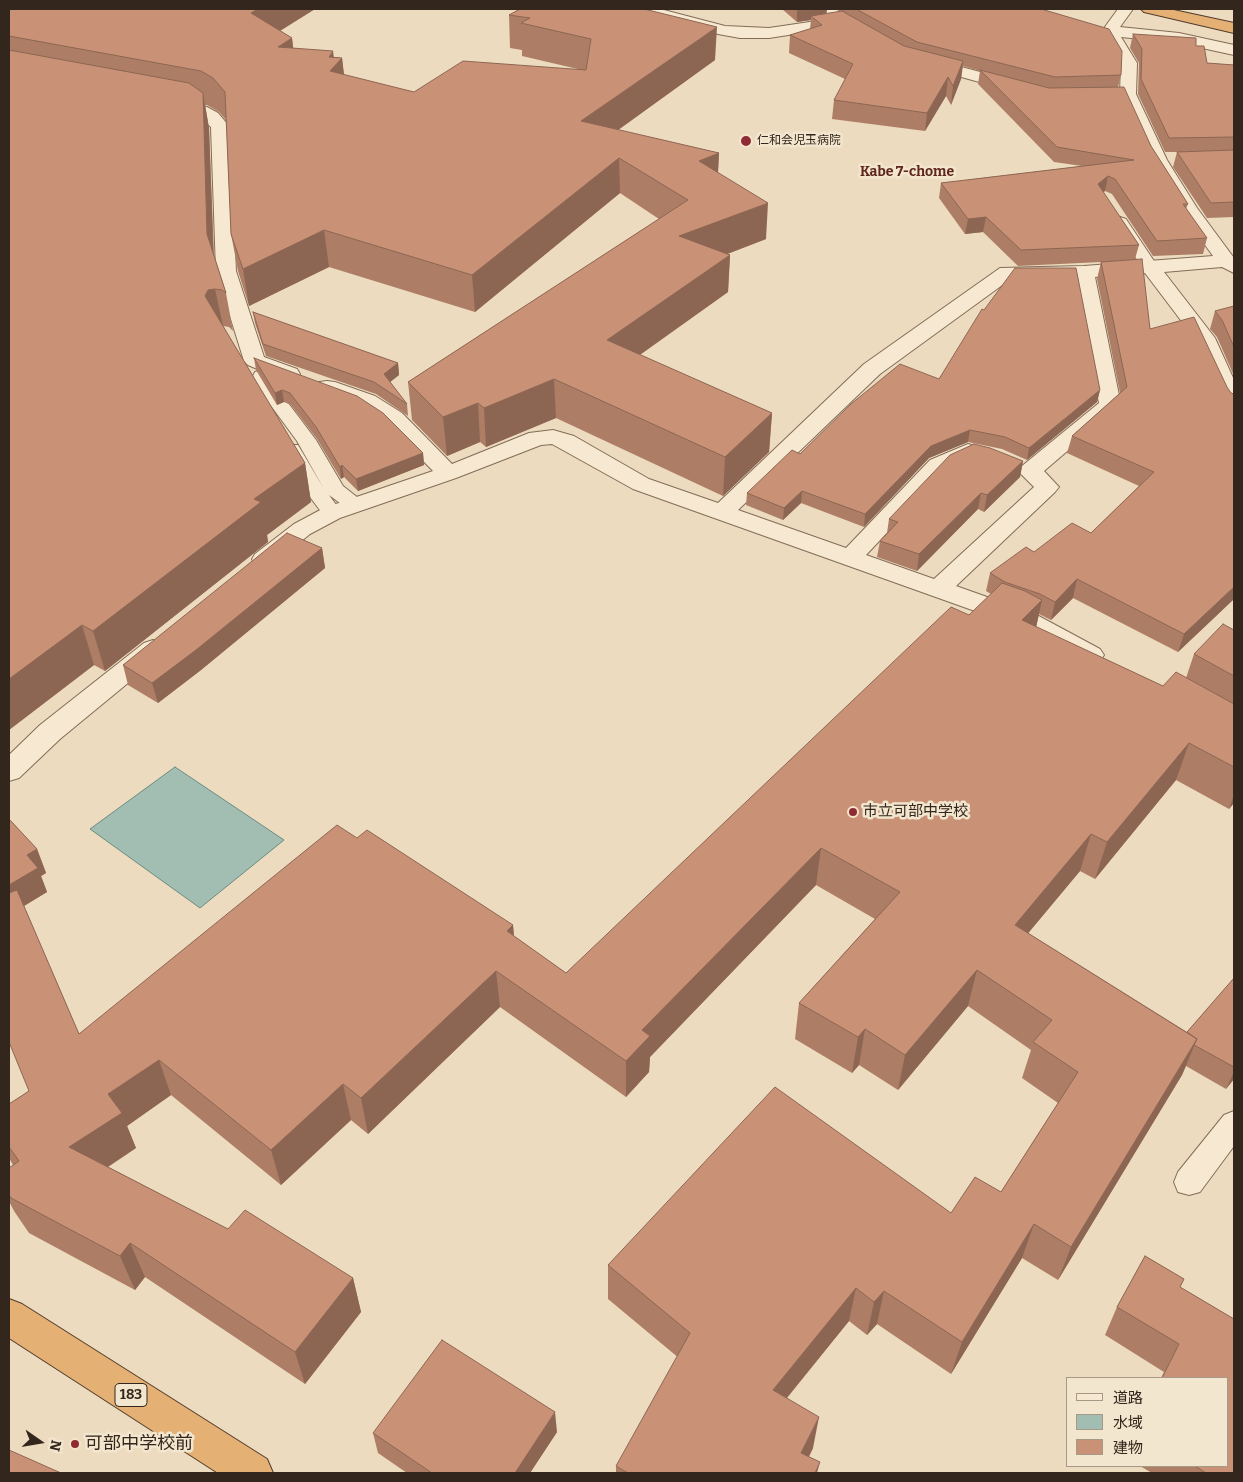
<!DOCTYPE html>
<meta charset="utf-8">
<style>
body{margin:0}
#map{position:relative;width:1243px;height:1482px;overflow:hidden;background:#ecdbbf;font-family:Bitter,"Noto Sans JP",serif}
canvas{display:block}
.frame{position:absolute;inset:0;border:10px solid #33261c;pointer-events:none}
.legend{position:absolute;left:1066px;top:1377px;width:162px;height:90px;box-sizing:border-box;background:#f3e6ce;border:1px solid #a69987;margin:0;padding:6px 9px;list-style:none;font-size:15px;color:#33261c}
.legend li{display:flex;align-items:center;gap:10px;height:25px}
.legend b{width:25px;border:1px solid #a69987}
.north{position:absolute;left:15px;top:1417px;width:50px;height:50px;-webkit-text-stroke:4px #f3e6ce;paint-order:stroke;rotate:103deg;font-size:14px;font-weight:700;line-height:20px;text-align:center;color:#33261c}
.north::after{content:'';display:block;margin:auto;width:18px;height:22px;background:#33261c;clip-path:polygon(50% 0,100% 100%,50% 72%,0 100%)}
</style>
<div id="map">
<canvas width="1243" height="1482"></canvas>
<div class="frame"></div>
<ul class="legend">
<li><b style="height:6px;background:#f7e9d1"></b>道路</li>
<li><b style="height:14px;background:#a2beb3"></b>水域</li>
<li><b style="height:14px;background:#c99276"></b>建物</li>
</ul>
<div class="north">N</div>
</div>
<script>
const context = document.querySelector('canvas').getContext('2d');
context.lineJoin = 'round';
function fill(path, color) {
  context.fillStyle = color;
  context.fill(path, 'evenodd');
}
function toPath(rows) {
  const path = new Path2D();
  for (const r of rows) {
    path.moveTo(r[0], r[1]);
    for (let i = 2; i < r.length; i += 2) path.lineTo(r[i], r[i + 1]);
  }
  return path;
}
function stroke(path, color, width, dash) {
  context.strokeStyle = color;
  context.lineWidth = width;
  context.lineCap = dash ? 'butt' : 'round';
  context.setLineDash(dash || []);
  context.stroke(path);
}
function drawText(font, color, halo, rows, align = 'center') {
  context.font = font + ' Bitter,"Noto Sans JP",serif';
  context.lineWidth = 5;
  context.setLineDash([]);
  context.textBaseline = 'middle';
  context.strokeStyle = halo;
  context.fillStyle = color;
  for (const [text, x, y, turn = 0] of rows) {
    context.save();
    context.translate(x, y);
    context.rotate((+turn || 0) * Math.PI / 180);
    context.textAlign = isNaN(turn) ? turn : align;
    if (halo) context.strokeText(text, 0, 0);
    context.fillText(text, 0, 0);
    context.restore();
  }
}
const water = toPath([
 [175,767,284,840,200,908,90,829,175,767]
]);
fill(water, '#a2beb3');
stroke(water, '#6a8b80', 1);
const service = toPath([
 [1120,217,1126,219,1158,267,1156,271,1150,272,1144,271,1142,267,1112,222,1120,217],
 [262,370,269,372,276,387,316,440,343,486,362,501,365,505,362,509,355,511,348,509,329,495,342,513,339,517,332,519,325,517,307,493,281,449,284,445,298,445,324,489,297,441,258,388,253,376,255,372,262,370],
 [1234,1111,1234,1146,1200,1192,1189,1195,1178,1192,1174,1182,1178,1172,1224,1115,1234,1111]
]);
const minor = toPath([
 [636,9,660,9,725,26,769,28,830,19,819,9,836,9,871,34,863,39,840,27,769,38,740,38,718,34,639,12,636,9],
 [1118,9,1133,9,1120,27,1179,33,1234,45,1234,55,1179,43,1121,37,1137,63,1136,94,1167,160,1197,208,1234,258,1234,273,1222,267,1164,272,1215,338,1234,380,1234,411,1226,409,1223,404,1195,339,1145,273,1095,277,1121,405,1044,471,1059,487,1055,492,956,586,1035,614,1100,649,1104,655,1100,661,1091,664,1082,661,1017,626,633,489,552,444,541,445,456,478,340,518,310,534,273,564,264,567,255,564,252,559,255,554,294,524,324,508,433,471,386,423,359,406,319,392,316,387,319,382,327,381,335,382,375,396,402,413,452,464,529,433,553,430,574,436,649,479,718,503,864,364,1000,268,1084,266,1213,256,1180,210,1149,160,1120,94,1121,63,1102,31,1118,9],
 [1012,278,1075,278,1099,403,1022,466,1018,471,1034,487,934,579,866,555,946,470,970,458,984,458,987,453,984,448,968,444,930,460,846,548,738,510,880,374,1012,278],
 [927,58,1022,83,1024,87,1022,91,1016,92,921,66,919,63,927,58],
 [170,100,207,107,218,113,229,126,236,271,264,357,297,369,300,374,297,379,289,380,281,379,248,365,244,361,216,271,211,127,196,115,164,109,162,105,164,101,170,100],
 [153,640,162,643,166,649,162,655,60,739,19,778,9,781,9,755,40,725,144,643,153,640]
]);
const trunk = toPath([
 [1141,9,1169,9,1234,23,1234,33,1144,12,1141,9],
 [9,1299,22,1304,267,1459,273,1473,218,1473,9,1338,9,1299]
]);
stroke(service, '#836c58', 2);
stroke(minor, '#836c58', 2);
stroke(trunk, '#513b2d', 2);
fill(service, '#f7e9d1');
fill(minor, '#f7e9d1');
fill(trunk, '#e4b074');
fill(toPath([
 [9,9,315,9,280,31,292,38,293,48,334,57,342,58,344,75,414,92,582,70,522,56,522,50,510,48,509,15,520,9,715,60,618,130,719,153,718,173,766,239,727,254,730,255,728,292,640,355,772,413,769,452,723,496,556,418,486,447,480,442,447,456,412,420,408,382,659,219,620,193,475,312,329,267,249,306,238,271,231,234,226,120,219,112,207,105,205,105,209,128,214,255,226,293,233,331,229,327,223,326,305,463,311,502,267,535,268,542,105,671,94,665,9,730],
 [782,9,827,9,826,14,842,12,838,9,1041,9,1121,75,1118,87,1151,146,1188,204,1186,209,1207,238,1203,254,1153,256,1112,194,1105,191,1103,192,1139,245,1135,259,1150,329,1234,599,1178,652,1073,598,1051,620,1039,614,1036,627,1163,686,1186,678,1194,654,1234,630,1234,803,1229,809,1176,780,1095,879,1080,871,1028,933,1187,1032,1234,978,1234,1079,1226,1089,1186,1066,1182,1075,1058,1280,1022,1258,951,1374,877,1324,867,1335,849,1321,787,1398,813,1448,809,1457,817,1473,608,1299,608,1265,951,1213,1001,1192,1058,1103,1022,1078,1031,1050,968,1006,898,1090,859,1065,852,1073,795,1039,799,1003,875,919,816,885,650,1057,649,1072,626,1097,500,1007,368,1134,351,1120,281,1185,171,1095,127,1126,136,1148,108,1167,228,1229,353,1278,361,1312,305,1384,145,1277,135,1290,29,1233,14,1211,9,1201,9,1168,13,1165,9,1158,9,1104,29,1091,9,819,37,849,46,873,41,876,47,892,24,906,79,1034,357,838,513,925,514,937,566,973,969,615,991,594,986,591,990,573,1034,552,1091,533,1139,486,1067,453,1072,436,1120,393,1097,279,1101,262,1018,266,983,232,965,234,939,198,941,183,1082,166,1054,162,978,84,980,71,963,66,961,79,951,105,946,96,925,131,832,119,834,100,845,79,789,53,790,35,810,29,811,20,797,22],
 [1133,34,1196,46,1207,63,1234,65,1234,217,1207,218,1173,167,1177,152,1180,152,1165,152,1138,94,1139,63,1130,48],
 [1234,306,1234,376,1217,337,1210,329,1215,311],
 [253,312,398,363,399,375,390,382,407,404,408,416,376,394,266,356,255,323],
 [254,358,423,453,424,465,358,491,344,477,341,479,317,439,291,405,284,402,277,405,256,370],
 [939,379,1100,390,1097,402,1027,460,1002,449,968,442,929,458,864,527,801,503,783,520,746,505,747,493,800,454],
 [1023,461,1020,477,984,512,978,509,917,571,877,557,880,541,887,533,889,519],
 [322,548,325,568,201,670,158,703,128,685,123,665],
 [1145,1256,1184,1279,1180,1287,1234,1319,1234,1473,1152,1473,1140,1466,1227,1466,1227,1378,1161,1378,1164,1372,1105,1335,1117,1307],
 [557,1432,530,1473,407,1473,378,1453,373,1433],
 [616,1466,628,1473,616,1473]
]), '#ad7e65');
fill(toPath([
 [258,9,315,9,257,45,251,13],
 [806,9,827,9,826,18,811,16,811,20,797,22,797,10],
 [717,27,715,60,582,156,581,121],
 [292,38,296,72,278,47],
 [333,51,335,66,342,58,346,92,335,105,329,57],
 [963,61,961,79,951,105,953,86],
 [948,77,946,96,925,131,927,113],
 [203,93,209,128,214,271,207,234],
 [719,153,717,189,699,161],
 [619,158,620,193,475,312,472,275],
 [1108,176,1105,191,1094,199,1098,184],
 [768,203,766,239,678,273,679,236],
 [986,217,983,232,965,234,968,219],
 [324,230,329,267,249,306,243,269],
 [730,255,728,292,607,378,607,340],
 [215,289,223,326,205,296,208,290],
 [398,363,399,375,385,386,384,374],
 [554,379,556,418,486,447,484,408],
 [282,390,284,402,277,405,275,393],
 [1100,390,1097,402,1027,460,1029,448],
 [478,403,480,442,447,456,443,417],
 [772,413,769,452,723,496,725,457],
 [970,430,968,442,929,458,864,527,865,514,931,446],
 [423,453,424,465,358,491,356,479],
 [1023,461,1020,477,984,512,987,495],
 [305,463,311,502,267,535,268,542,105,671,93,631,254,499],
 [342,465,344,477,341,479,340,467],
 [802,491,801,503,783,520,784,508],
 [981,493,978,509,917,571,919,554],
 [322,548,325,568,201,670,158,703,152,683],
 [1077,579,1073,598,1051,620,1055,602],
 [1234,587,1234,599,1178,652,1184,634],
 [1042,600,1034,637,1022,620],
 [82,625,94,665,9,730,9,679],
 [1189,743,1176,780,1095,879,1107,842],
 [1234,795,1234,803,1229,809],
 [1091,834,1080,871,1005,961,1015,925],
 [821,848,816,885,650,1057,649,1072,626,1097,626,1061,642,1030],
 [37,849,46,873,41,876,47,892,9,915,9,885,27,855],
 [513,925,516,962,507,931],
 [977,970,968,1006,898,1090,905,1055],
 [496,971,500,1007,368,1134,361,1098],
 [865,1029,859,1065,852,1073,858,1037],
 [1197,1039,1182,1075,1058,1280,1071,1247],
 [159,1060,171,1095,127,1126,136,1148,85,1182,69,1147,108,1094],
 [1234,1072,1234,1079,1226,1089],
 [343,1084,351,1120,281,1185,271,1150],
 [1034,1224,1022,1258,951,1374,962,1342],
 [130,1243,145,1277,135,1290,120,1256],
 [353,1278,361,1312,305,1384,295,1352],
 [856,1288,849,1321,768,1421,773,1390],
 [884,1291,877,1324,867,1335,874,1302],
 [555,1412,557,1432,530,1473,515,1473],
 [819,1417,813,1448,800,1473,801,1453],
 [820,1462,817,1473,815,1473]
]), '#8d6653');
const building = toPath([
 [9,9,258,9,251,13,292,38,278,47,333,51,329,57,342,58,330,71,414,92,463,61,586,70,591,39,521,23,530,18,509,15,520,9,644,9,717,27,581,121,719,153,699,161,768,203,679,236,730,255,607,340,772,413,725,457,554,379,484,408,478,403,443,417,408,382,688,200,619,158,472,275,324,230,243,269,231,234,225,92,213,78,201,71,9,36,9,9],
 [856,9,1041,9,1109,29,1122,51,1121,75,1055,77,917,42,856,9],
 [842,11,904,46,963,61,953,86,948,77,927,113,834,100,853,64,790,35,822,25,811,16,842,11],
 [1133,34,1196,38,1196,46,1204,46,1207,63,1234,65,1234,137,1169,138,1141,79,1142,49,1133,34],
 [9,50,189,83,203,93,207,234,226,293,222,290,215,289,208,290,205,296,305,463,254,499,261,502,93,631,82,625,9,679,9,50],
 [980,70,1049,88,1124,87,1151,146,1188,204,1183,204,1207,238,1157,241,1115,179,1108,176,1098,184,1139,245,1021,250,986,217,968,219,941,183,1134,160,1057,147,980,70],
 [1234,150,1234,202,1211,203,1177,152,1234,150],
 [1142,259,1150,329,1194,317,1227,387,1231,393,1234,394,1234,587,1184,634,1077,579,1055,602,1040,594,1005,582,990,573,1026,547,1034,552,1072,523,1091,533,1154,472,1072,436,1127,387,1101,262,1142,259],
 [1015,268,1076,268,1100,390,1029,448,1005,437,970,430,931,446,865,514,802,491,784,508,747,493,792,450,800,454,851,404,900,364,939,379,982,309,984,310,1015,268],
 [1234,306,1234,347,1222,320,1215,311,1234,306],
 [253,312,398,363,384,374,407,404,374,382,263,344,253,312],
 [254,358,357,396,383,413,423,453,356,479,342,465,340,467,316,427,290,393,282,390,275,393,254,358],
 [974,444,990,448,1023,461,987,495,981,493,919,554,880,541,898,522,889,519,950,455,974,444],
 [287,533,322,548,196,650,152,683,123,665,287,533],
 [1002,583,1025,591,1042,600,1022,620,1163,686,1176,672,1234,704,1234,767,1189,743,1107,842,1091,834,1015,925,1197,1039,1071,1247,1034,1224,962,1342,884,1291,874,1302,856,1288,773,1390,819,1417,801,1453,820,1462,815,1473,628,1473,616,1466,690,1333,608,1265,775,1087,951,1213,975,1177,1001,1192,1078,1072,1033,1042,1052,1020,977,970,905,1055,865,1029,858,1037,799,1003,900,892,821,848,642,1030,650,1036,626,1061,496,971,361,1098,343,1084,271,1150,159,1060,108,1094,122,1113,69,1147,228,1229,245,1210,353,1278,295,1352,130,1243,120,1256,11,1198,9,1195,9,1168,19,1161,9,1147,9,1104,29,1091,9,1042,9,893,17,890,79,1034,337,825,357,838,367,830,513,925,507,931,566,973,951,607,969,615,1002,583],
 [1223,624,1234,630,1234,676,1194,654,1223,624],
 [9,819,37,849,27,855,38,868,9,885,9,819],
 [1234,978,1234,1067,1194,1045,1197,1039,1187,1032,1234,978],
 [1145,1256,1184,1279,1180,1287,1234,1319,1234,1473,1206,1473,1195,1466,1227,1466,1227,1378,1162,1378,1179,1344,1117,1307,1145,1256],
 [442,1340,555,1412,515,1473,432,1473,373,1433,442,1340],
 [9,1450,61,1473,9,1473,9,1450]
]);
fill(building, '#c99276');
stroke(building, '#8d6653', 1);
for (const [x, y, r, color] of [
 [746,141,6,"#902b33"],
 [853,812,5,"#902b33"],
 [75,1444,5,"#902b33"]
]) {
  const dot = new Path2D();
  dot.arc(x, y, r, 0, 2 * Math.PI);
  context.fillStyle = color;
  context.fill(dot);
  stroke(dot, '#f3e6ce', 2);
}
drawText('12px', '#33261c', '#f3e6ce', [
 ["仁和会児玉病院",757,141]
], 'left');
drawText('bold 14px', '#5e261d', '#f3e6ce', [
 ["Kabe 7-chome",907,172]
]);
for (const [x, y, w] of [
 [131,1395,32]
]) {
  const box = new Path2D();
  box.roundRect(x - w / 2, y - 11.5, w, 23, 4);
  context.fillStyle = '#f3e6ce';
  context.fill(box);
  stroke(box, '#33261c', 1);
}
drawText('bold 14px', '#33261c', null, [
 ["183",131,1395]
]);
drawText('15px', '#33261c', '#f3e6ce', [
 ["市立可部中学校",863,812]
], 'left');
drawText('18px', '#33261c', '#f3e6ce', [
 ["可部中学校前",85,1444]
], 'left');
</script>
